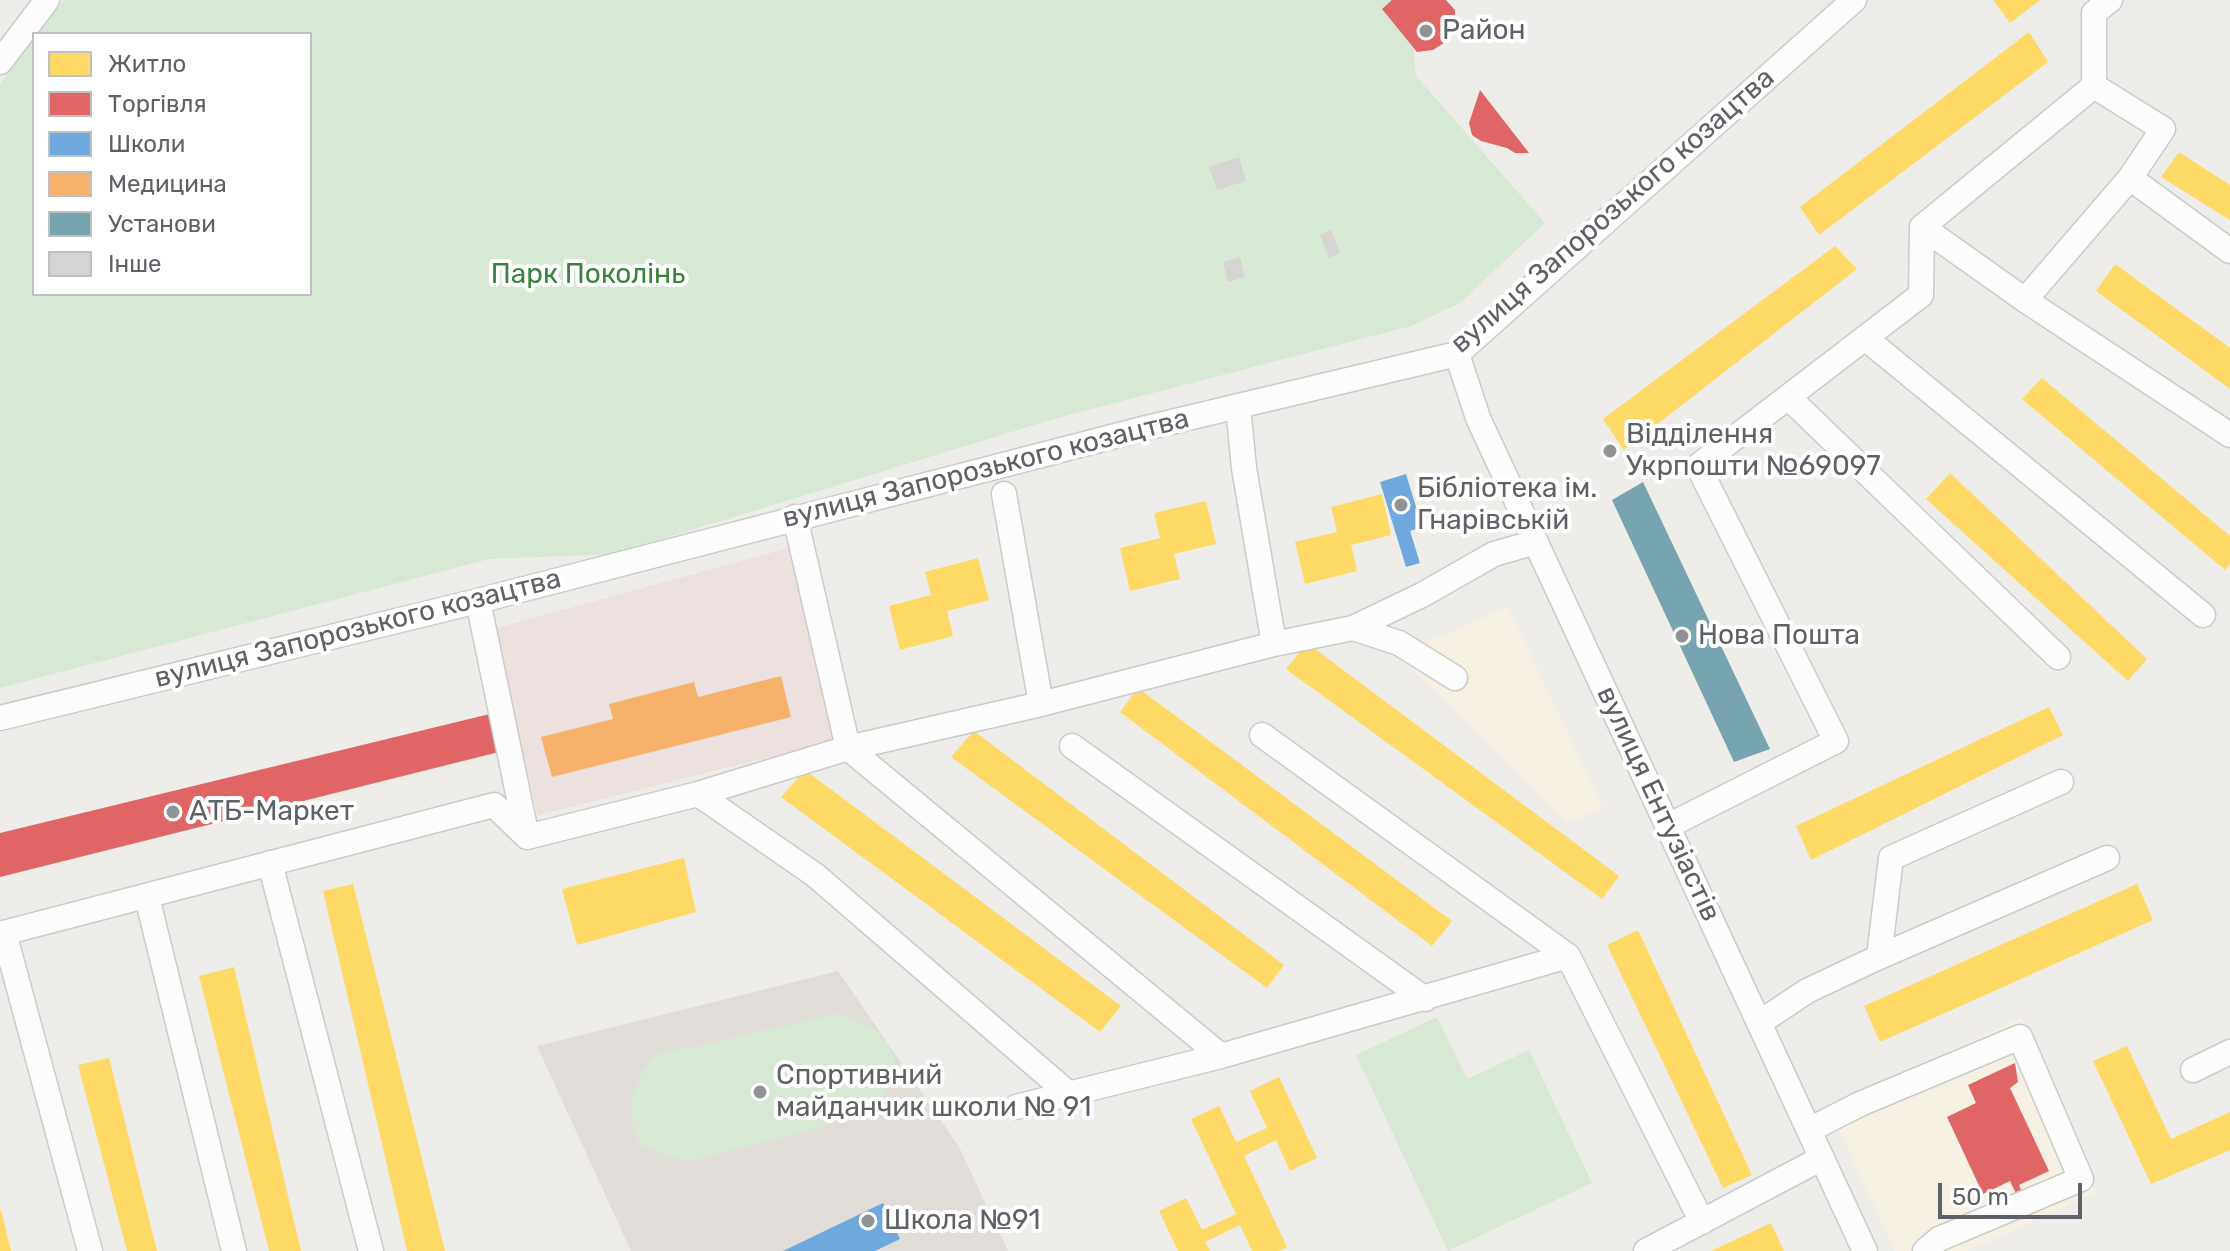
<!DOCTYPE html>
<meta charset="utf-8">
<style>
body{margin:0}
#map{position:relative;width:2230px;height:1251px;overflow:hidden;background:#eeede9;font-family:Rubik,sans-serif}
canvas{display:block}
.legend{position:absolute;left:32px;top:32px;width:280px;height:264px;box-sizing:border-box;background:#fff;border:2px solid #bfc0c2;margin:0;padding:10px 14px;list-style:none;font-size:24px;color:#5e6266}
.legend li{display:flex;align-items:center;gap:16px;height:40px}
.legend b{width:40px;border:2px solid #bfc0c2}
.scale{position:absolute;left:1938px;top:1183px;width:144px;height:36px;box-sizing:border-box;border:4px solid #5e6266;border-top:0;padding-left:10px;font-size:24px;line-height:28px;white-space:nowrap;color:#5e6266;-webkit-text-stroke:6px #fff;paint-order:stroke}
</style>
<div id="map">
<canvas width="2230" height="1251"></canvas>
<ul class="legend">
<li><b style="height:22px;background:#ffd966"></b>Житло</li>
<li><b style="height:22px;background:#e06666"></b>Торгівля</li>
<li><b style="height:22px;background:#6fa8dc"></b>Школи</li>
<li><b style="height:22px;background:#f6b26b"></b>Медицина</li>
<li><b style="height:22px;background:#76a5af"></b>Установи</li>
<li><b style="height:22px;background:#d5d4d2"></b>Інше</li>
</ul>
<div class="scale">50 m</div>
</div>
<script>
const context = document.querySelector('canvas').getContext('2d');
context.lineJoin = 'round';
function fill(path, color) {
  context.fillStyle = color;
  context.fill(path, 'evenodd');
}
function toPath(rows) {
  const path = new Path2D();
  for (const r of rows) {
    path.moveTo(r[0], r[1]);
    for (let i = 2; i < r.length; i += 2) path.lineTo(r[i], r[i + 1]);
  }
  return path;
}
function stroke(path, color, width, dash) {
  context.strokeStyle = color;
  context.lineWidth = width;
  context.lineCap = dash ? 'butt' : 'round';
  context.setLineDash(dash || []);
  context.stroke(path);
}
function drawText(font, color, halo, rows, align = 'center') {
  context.font = font + ' Rubik,sans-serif';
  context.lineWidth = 8;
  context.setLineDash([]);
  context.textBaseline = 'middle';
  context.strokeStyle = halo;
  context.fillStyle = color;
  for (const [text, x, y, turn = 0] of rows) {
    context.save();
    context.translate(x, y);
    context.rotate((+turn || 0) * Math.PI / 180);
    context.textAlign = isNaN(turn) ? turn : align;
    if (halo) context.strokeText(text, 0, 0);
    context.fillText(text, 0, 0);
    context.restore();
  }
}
fill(toPath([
 [1508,607,1603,808,1566,823,1398,655],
 [2022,1018,2095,1193,1967,1251,1895,1251,1828,1106]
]), '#f6f1e3');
fill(toPath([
 [838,971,959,1147,1008,1251,631,1251,537,1046]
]), '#e0ddd9');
fill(toPath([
 [789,548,834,741,538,815,493,629]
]), '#ece1de');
fill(toPath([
 [64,0,1410,0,1416,76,1545,223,1460,303,1411,326,1057,418,613,554,489,559,0,688,0,84,34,39,34,294,310,294,310,34,38,34],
 [839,1014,876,1030,892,1049,895,1076,882,1098,861,1116,695,1160,678,1159,640,1144,631,1118,631,1100,644,1069,656,1055],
 [1437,1017,1467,1079,1529,1050,1592,1183,1448,1251,1356,1055]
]), '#d7e9d5');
fill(toPath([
 [1993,0,2040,0,2010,23],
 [2029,32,2048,62,1819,235,1800,207],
 [2179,152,2230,185,2230,220,2161,177],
 [1835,246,1857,269,1624,450,1603,419],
 [2115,264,2230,348,2230,389,2096,291],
 [2042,378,2230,536,2230,564,2225,570,2022,399],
 [1950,473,2147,659,2128,681,1926,499],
 [1382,494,1391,535,1351,545,1357,571,1305,584,1295,542,1337,532,1331,507],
 [1206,501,1216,544,1174,554,1180,579,1130,591,1120,548,1160,538,1154,513],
 [978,558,989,600,947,611,953,636,900,650,889,606,931,595,925,572],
 [1307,643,1619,876,1602,899,1286,669],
 [1138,688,1452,921,1432,946,1120,712],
 [2049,707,2063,735,1811,860,1796,826],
 [974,731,1284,965,1267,988,951,757],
 [805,770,1121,1006,1100,1032,781,797],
 [684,858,696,912,577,945,562,889],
 [353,884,445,1251,407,1251,323,891],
 [2137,884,2153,920,1880,1042,1864,1006],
 [1638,930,1752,1175,1723,1188,1607,945],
 [234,967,301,1251,269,1251,199,976],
 [2127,1046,2171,1139,2230,1112,2230,1150,2151,1184,2093,1061],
 [109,1058,157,1251,127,1251,78,1065],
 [1279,1077,1317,1158,1290,1171,1276,1140,1244,1156,1287,1247,1279,1251,1252,1251,1240,1225,1205,1242,1210,1251,1178,1251,1159,1211,1186,1198,1202,1230,1236,1214,1191,1119,1219,1106,1236,1142,1267,1128,1250,1091],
 [0,1210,1,1210,11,1251,0,1251],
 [1771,1223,1784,1251,1711,1251]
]), '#ffd966');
fill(toPath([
 [1392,0,1446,0,1455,10,1455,22,1447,41,1433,50,1417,52,1382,9],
 [1480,90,1529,153,1515,153,1507,148,1481,141,1472,135,1469,123],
 [498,712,507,750,0,877,0,833],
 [2015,1063,2018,1082,2010,1088,2049,1171,2019,1185,2025,1199,2020,1202,2010,1181,1983,1194,1947,1117,1976,1103,1968,1085]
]), '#e06666');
fill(toPath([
 [1406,474,1422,527,1410,531,1420,563,1406,567,1380,482],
 [883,1203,900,1239,875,1251,783,1251]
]), '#6fa8dc');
fill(toPath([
 [781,676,791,717,552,777,541,737,613,719,609,704,694,682,698,697]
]), '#f6b26b');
fill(toPath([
 [1643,482,1701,604,1770,749,1734,762,1612,500]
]), '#76a5af');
fill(toPath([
 [1239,157,1246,181,1217,190,1209,167],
 [1331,230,1340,253,1329,258,1320,235],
 [1240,257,1245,277,1228,282,1223,262]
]), '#d5d4d2');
const minor = toPath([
 [0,62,47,0],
 [2094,86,2163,129,2130,178,2230,251],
 [1922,227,2025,300,2230,435],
 [2025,300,2130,178],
 [1865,338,2203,615],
 [1457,354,1478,418,1865,1251],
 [1788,397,2058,657],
 [1238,406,1244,468,1274,644],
 [1004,494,1041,704],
 [795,517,848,748,1041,704,1274,644,1353,628,1422,595,1494,554,1536,542],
 [1353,628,1399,643,1455,678],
 [0,718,478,601,1146,428,1457,354,1854,0],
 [1262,735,1568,956,1702,1222],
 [1072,746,1425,999],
 [698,794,815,875,1069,1094],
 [1668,826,1836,741,1698,466,1921,295,1922,227,2094,86,2094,13,2110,0],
 [527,837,698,794,848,748,1221,1056],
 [270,863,371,1251],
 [147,897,234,1251],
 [4,933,90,1251],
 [0,934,494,805,527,837,478,601],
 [1879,957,2107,858],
 [1759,1023,1807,991,1879,957,1891,858,2061,782],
 [2193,1070,2230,1052],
 [1016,1107,1221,1056,1568,956],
 [1809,1130,1860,1104,2020,1037,2081,1179,1939,1239,1925,1251],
 [1646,1251,1822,1158]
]);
stroke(minor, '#cacbcb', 27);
stroke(minor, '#fcfcfc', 24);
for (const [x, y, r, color] of [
 [1426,31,8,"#909394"],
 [1610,451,8,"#909394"],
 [1401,505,8,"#909394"],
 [1682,636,8,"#909394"],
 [173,812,8,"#909394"],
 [760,1092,8,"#909394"],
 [868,1221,8,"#909394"]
]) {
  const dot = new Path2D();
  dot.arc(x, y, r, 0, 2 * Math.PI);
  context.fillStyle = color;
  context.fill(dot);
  stroke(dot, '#fff', 3);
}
drawText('28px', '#5e6266', '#fff', [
 ["Район",1442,31],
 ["Відділення",1626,435],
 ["Укрпошти №69097",1626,467],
 ["Бібліотека ім.",1417,489],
 ["Гнарівській",1417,521],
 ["Нова Пошта",1698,636],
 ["АТБ-Маркет",189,812],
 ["Спортивний",776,1076],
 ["майданчик школи № 91",776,1108],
 ["Школа №91",884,1221]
], 'left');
drawText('28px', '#5e6266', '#fff', [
 ["вулиця Запорозького козацтва",1613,211,-41],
 ["вулиця Запорозького козацтва",986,469,-14],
 ["вулиця Запорозького козацтва",358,629,-14],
 ["вулиця Ентузіастів",1658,804,65]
]);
drawText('28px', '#37843a', '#fff', [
 ["Парк Поколінь",588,275]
]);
</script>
